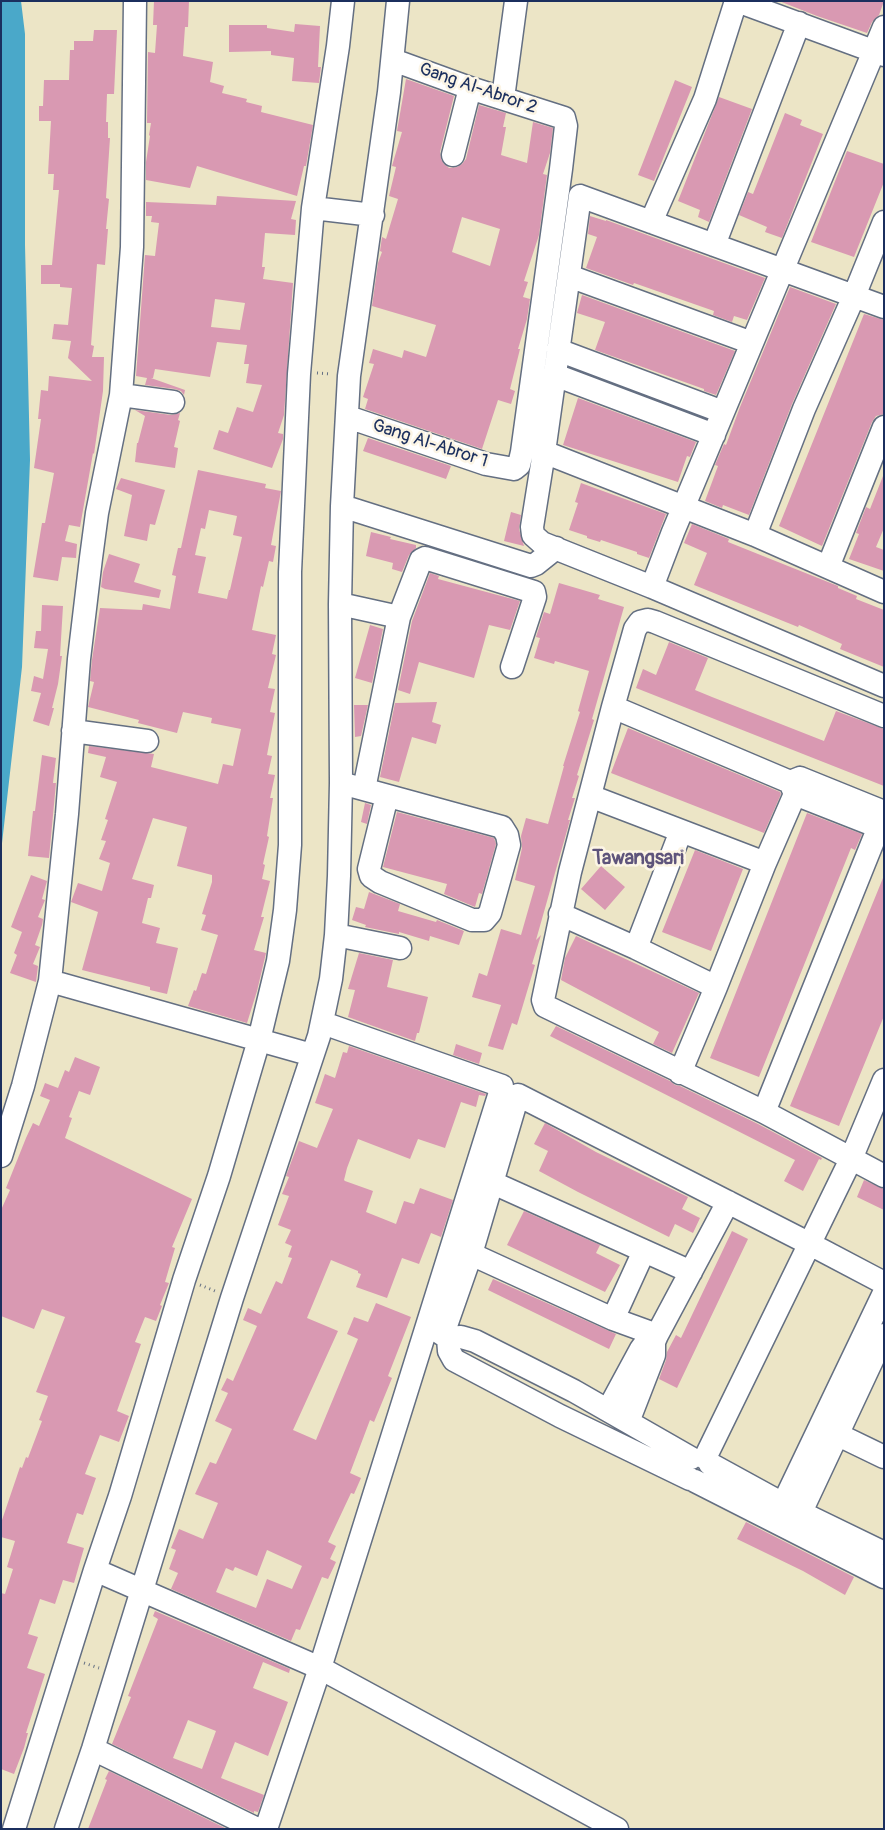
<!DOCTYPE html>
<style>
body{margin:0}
#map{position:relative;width:885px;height:1830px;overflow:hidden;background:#ece5c6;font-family:Pangolin,sans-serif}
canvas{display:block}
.frame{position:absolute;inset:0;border:2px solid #1b2f5e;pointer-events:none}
</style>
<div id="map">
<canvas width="885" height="1830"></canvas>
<div class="frame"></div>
</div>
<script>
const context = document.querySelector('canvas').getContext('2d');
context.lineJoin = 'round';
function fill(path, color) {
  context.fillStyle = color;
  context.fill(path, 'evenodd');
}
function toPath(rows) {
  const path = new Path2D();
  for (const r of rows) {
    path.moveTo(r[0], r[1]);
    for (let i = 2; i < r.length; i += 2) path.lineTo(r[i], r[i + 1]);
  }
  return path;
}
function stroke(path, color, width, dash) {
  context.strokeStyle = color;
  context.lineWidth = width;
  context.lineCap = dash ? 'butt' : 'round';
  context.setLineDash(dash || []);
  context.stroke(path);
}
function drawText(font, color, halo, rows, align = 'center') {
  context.font = font + ' Pangolin,sans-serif';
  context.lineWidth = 5;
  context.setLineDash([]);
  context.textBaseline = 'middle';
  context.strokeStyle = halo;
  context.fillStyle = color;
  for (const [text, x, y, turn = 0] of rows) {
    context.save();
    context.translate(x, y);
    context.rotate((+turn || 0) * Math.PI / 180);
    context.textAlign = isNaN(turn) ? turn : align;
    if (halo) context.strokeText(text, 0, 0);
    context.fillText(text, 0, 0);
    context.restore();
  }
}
fill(toPath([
 [1,1,21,1,25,34,25,245,30,460,22,667,1,852]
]), '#4aa8c9');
fill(toPath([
 [154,1,189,1,188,27,185,27,183,56,213,62,210,82,224,86,222,93,247,99,246,102,262,106,261,112,313,125,306,166,304,166,297,196,197,166,190,188,146,180,146,162,150,136,149,135,151,123,147,123,148,52,155,53,157,25,153,25],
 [779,1,884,1,879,15,872,22,867,33,817,16],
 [295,24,320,26,318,67,321,67,319,83,292,81,294,58,271,55,271,51,229,52,229,25,267,25,267,28,294,32],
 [94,30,117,30,114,94,107,94,106,122,108,122,108,138,110,138,106,198,109,199,106,229,108,229,105,265,97,264,91,345,94,346,92,357,104,357,103,391,94,454,93,453,80,527,69,525,65,541,77,544,76,558,62,557,58,581,33,577,42,523,45,523,54,473,34,468,41,419,38,419,41,390,48,391,49,376,92,381,68,358,71,341,52,339,54,324,68,325,72,288,60,287,60,284,41,284,41,265,52,265,59,190,53,190,54,174,48,174,51,121,39,121,39,106,43,106,44,80,69,80,70,50,74,50,74,41,93,41],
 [406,79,454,96,440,152,441,159,444,164,449,168,457,167,462,164,466,159,479,105,506,113,503,127,506,127,501,155,527,163,533,122,553,128,550,153,543,174,547,175,539,235,524,281,528,282,523,297,530,299,527,319,518,349,520,349,510,389,515,391,511,404,498,400,482,449,365,409,368,399,363,397,374,364,369,363,373,349,402,358,404,350,426,357,436,325,372,306,378,263,382,252,380,251,382,237,386,239,398,199,389,196,396,167,392,166,402,132,397,131],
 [462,217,500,229,490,266,452,252],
 [675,80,692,87,654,181,638,175],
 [719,97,752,109,709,222,698,217,700,210,678,201],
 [785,113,802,120,800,125,823,134,782,238,765,232,767,227,739,215,748,192,753,194],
 [847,151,884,164,884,182,854,257,811,242],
 [217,196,296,201,291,219,296,220,295,235,265,233,262,267,265,267,263,279,293,283,284,415,278,433,283,434,283,439,272,468,213,449,219,430,228,433,237,407,253,412,262,385,246,383,249,364,244,364,247,345,217,342,210,377,155,369,153,378,151,378,185,390,184,395,181,391,175,389,145,385,147,378,136,376,145,255,155,256,159,223,151,222,152,216,146,216,146,202,216,205],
 [215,299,245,303,240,330,211,327],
 [590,216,606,221,606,220,765,278,747,320,734,316,732,322,713,315,714,311,634,283,633,285,586,268,597,237,588,234],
 [790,287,836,304,792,404,749,515,723,505,722,508,705,501,718,466,715,465,724,444,726,445,740,407],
 [582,295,735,351,716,395,704,391,704,389,595,350,605,322,577,313],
 [864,314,884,320,884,414,876,416,872,422,822,546,779,526],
 [578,398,696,442,690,457,687,456,678,482,563,445],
 [135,410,171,415,180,413,178,420,180,421,174,447,178,448,175,468,135,462,137,443,138,443,145,416],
 [368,438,451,466,446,479,363,451],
 [198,470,266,484,265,488,281,491,271,545,276,546,273,562,269,561,263,587,261,586,252,630,276,635,272,654,276,655,268,688,275,689,270,712,275,713,267,755,272,756,268,774,275,775,270,798,273,798,267,836,269,837,263,864,265,865,262,879,270,881,261,917,264,917,254,950,266,953,257,991,247,1023,188,1006,194,990,196,991,202,973,206,974,218,935,201,930,206,915,202,914,212,882,212,875,177,866,187,827,153,818,132,879,154,885,151,898,148,898,142,923,160,928,156,943,178,948,167,994,150,990,150,987,82,970,98,912,71,902,78,883,102,891,110,863,99,859,106,841,101,840,108,820,105,819,117,782,100,777,106,757,88,753,89,746,154,754,151,767,218,784,223,764,233,766,241,729,211,723,212,718,183,712,177,733,138,723,139,720,88,707,94,682,90,681,92,660,100,608,142,610,143,604,170,609,176,576,172,575,178,548,181,548],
 [209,510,237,516,233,535,242,537,230,590,229,590,227,599,198,593,206,557,195,555,201,528,205,529],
 [883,476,884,528,876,547,884,550,884,571,849,559,859,534,856,533,866,507,870,509],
 [121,478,165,490,155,525,150,524,147,541,124,536,132,495,116,489],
 [581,483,666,514,649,558,637,554,637,552,601,540,600,542,587,538,587,536,569,530,578,503,575,502],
 [511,512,521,515,519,529,524,546,504,541],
 [692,524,729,539,728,542,838,586,838,588,857,596,856,599,884,610,884,667,840,649,842,644,824,636,799,625,798,627,694,585,707,553,684,543],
 [371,532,391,537,390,539,416,545,416,548,409,555,402,572,392,569,393,563,366,556],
 [109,554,140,564,134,582,161,590,159,598,105,589,101,587,103,572],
 [430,573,439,576,438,579,520,601,510,630,489,625,474,678,419,662,410,694,398,690,412,621],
 [559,583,600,595,598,599,624,607,592,719,594,720,577,775,579,776,572,798,575,798,568,820,570,820,536,940,541,935,532,964,535,965,517,1025,512,1023,503,1050,488,1046,501,1005,472,997,479,973,487,976,501,929,521,935,535,886,515,880,522,848,521,836,526,818,548,824,564,766,563,766,580,712,578,711,589,671,555,661,554,664,534,658,540,638,536,637,544,612,550,614],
 [42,605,63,606,60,656,62,656,58,684,52,708,54,708,49,726,33,721,41,693,31,691,34,676,43,679,48,649,34,648,36,631,41,631],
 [370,625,383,629,372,683,355,678],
 [669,642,708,658,695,690,712,697,824,741,836,711,884,729,884,786,636,688,643,669,656,675],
 [437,702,432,722,441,725,436,744,412,737,399,782,380,777,395,703],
 [354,705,368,705,361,736,355,737],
 [628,728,780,792,781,794,764,833,611,773],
 [42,755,56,758,53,783,56,783,49,858,28,856,33,811,35,811],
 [365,803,371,805,367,824,361,822],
 [397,812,494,838,496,844,482,894,479,893,475,907,444,894,447,884,383,867],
 [807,813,862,834,855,850,851,848,759,1077,710,1058],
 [695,850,743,869,711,951,662,932],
 [601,866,625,887,605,910,581,889],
 [31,875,47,881,42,899,45,900,38,917,43,919,42,925,35,945,40,947,33,964,38,966,36,982,10,973,17,955,14,953,22,932,11,927],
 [883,878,884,1016,839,1126,790,1106],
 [369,892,400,904,398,911,436,922,437,920,464,931,459,945,430,936,429,941,399,932,399,934,365,927,366,925,352,920,356,907,364,909],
 [576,936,699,993,672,1053,653,1044,659,1032,561,980,565,958],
 [359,953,393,960,387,987,428,997,419,1033,417,1033,415,1041,348,1017,355,990,348,989],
 [556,1026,670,1081,675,1085,680,1086,758,1124,822,1158,821,1160,819,1159,803,1191,784,1181,795,1160,550,1036],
 [456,1044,482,1053,479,1064,453,1055],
 [349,1046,486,1094,485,1096,479,1095,476,1107,461,1102,445,1148,418,1139,410,1159,358,1139,347,1168,344,1180,345,1181,373,1191,366,1212,396,1224,404,1201,414,1204,420,1188,453,1200,441,1237,431,1233,419,1264,402,1258,387,1298,356,1287,361,1274,358,1273,358,1271,331,1260,307,1318,338,1331,293,1430,316,1440,358,1339,347,1334,354,1317,368,1322,376,1303,411,1317,388,1376,392,1378,374,1422,370,1420,350,1473,361,1478,354,1494,351,1493,328,1542,336,1546,330,1559,336,1562,328,1579,322,1577,300,1630,296,1629,291,1641,171,1589,178,1573,169,1569,176,1550,171,1548,179,1529,203,1539,218,1503,195,1494,210,1462,216,1464,232,1429,215,1421,228,1393,221,1390,227,1378,233,1381,257,1326,243,1320,248,1308,261,1314,276,1281,282,1284,292,1258,288,1257,292,1246,285,1243,291,1230,278,1225,289,1196,282,1194,289,1177,286,1176,299,1141,317,1148,333,1109,315,1103,325,1074,335,1078,343,1052,347,1053],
 [267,1550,302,1566,292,1589,267,1579,256,1608,216,1592,226,1568,233,1571,235,1567,257,1576],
 [75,1057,100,1067,90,1095,79,1091,69,1117,72,1118,65,1138,192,1199,172,1247,175,1248,165,1282,169,1283,160,1305,162,1306,156,1321,145,1317,135,1342,141,1344,117,1411,129,1416,119,1442,100,1435,85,1474,96,1478,83,1515,77,1513,67,1543,84,1548,74,1583,63,1580,55,1604,40,1599,28,1634,38,1637,27,1668,45,1674,26,1733,28,1733,24,1748,14,1774,1,1769,1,1593,5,1594,13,1569,7,1567,15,1541,1,1537,1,1523,20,1467,22,1468,26,1457,28,1458,42,1421,39,1420,48,1396,36,1392,65,1317,42,1309,34,1329,1,1316,1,1210,10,1190,6,1188,26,1138,33,1123,39,1126,50,1100,40,1096,45,1083,58,1088,65,1070,69,1072],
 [545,1123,596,1152,688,1197,682,1209,700,1218,693,1233,675,1224,669,1237,578,1192,539,1171,548,1151,534,1144],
 [864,1180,884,1189,884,1210,857,1197],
 [524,1211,600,1245,596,1253,620,1265,605,1292,507,1245],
 [732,1231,748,1239,677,1388,659,1379,666,1360,667,1352,676,1335,681,1338],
 [493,1279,616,1334,609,1349,488,1290],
 [746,1522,854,1577,845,1595,803,1571,737,1539],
 [155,1611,290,1669,289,1673,263,1662,253,1688,288,1702,268,1756,235,1742,221,1778,264,1795,258,1812,254,1811,254,1813,112,1744,131,1697,128,1696,158,1619,153,1616],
 [188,1720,216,1731,202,1769,173,1758],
 [109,1771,227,1829,88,1829,107,1780,105,1779]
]), '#d999b2');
const minor = toPath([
 [737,1,884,55],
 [884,27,673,532,652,587,884,686],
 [503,98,516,1],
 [453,155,470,88],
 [313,208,373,215],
 [651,222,705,99,736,1],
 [714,245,799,23],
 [569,276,752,343],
 [558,350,723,412],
 [555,375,714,435],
 [121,395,173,402],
 [348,417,486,464,514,469,519,465,522,452,561,169,566,126,564,118,470,88,393,60],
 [544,452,755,535,884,592],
 [342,506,531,566,536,564,556,548],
 [755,535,804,409,854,296,884,222],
 [828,567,884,427],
 [652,587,542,543,533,535,532,527,544,452,580,196,884,307],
 [340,604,399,617,421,560,425,558,534,592,535,597,512,667],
 [613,707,790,782,800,778,884,812],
 [884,716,655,622,648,620,640,622,635,629,613,707,570,872,543,1000,545,1006,764,1112,884,1176],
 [73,731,147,741],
 [790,782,795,794,884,829],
 [341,783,502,827,507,835,509,845,490,913,484,920,472,920,380,882,371,876,369,869,387,796],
 [364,789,399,617],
 [590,796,765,863],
 [560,914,636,948,716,987],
 [336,935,400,948],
 [636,948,681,831],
 [50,981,312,1055],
 [680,1073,716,987,765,863,795,794,800,778],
 [764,1112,884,814],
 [1,1156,23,1086,50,981,67,814,79,659,91,558,97,513,121,395,132,247,135,1],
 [491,1182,691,1272],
 [471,1254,613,1319,657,1335],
 [613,1319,644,1251],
 [433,1328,448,1338,461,1337,475,1341,574,1391,691,1458],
 [443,1334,471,1254,518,1095,810,1244,884,1283],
 [448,1338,449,1351,454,1360,560,1416,690,1479],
 [608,1410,641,1349,644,1345,654,1342],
 [628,1422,654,1355,654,1342,657,1335,728,1202],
 [824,1428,884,1457],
 [705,1458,851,1159,884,1080],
 [710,1464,783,1504,884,1553],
 [695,1481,884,1577],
 [783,1504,884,1293],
 [801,1512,884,1335],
 [95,1570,320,1668,617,1829],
 [93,1749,257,1829],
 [14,1829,95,1570,120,1496,184,1280,219,1176,259,1040,278,961,285,910,290,845,290,572,299,374,313,208,338,46,343,1],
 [66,1829,93,1749,232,1298,319,1036,331,979,336,935,339,876,341,783,340,604,342,506,349,376,389,92,398,1],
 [266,1829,320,1668,502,1086,323,1023]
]);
stroke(minor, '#646f82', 25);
stroke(toPath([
 [317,373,331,374],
 [200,1285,215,1291],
 [84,1663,99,1668]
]), '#646f82', 3, [1, 4]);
stroke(minor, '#fff', 22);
drawText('18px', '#1b2f5e', '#fcf5e5', [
 ["Gang Al-Abror 2",478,89,19],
 ["Gang Al-Abror 1",430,444,18]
]);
drawText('bold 20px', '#5e547b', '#fcf5e5', [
 ["Tawangsari",638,859]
]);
</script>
